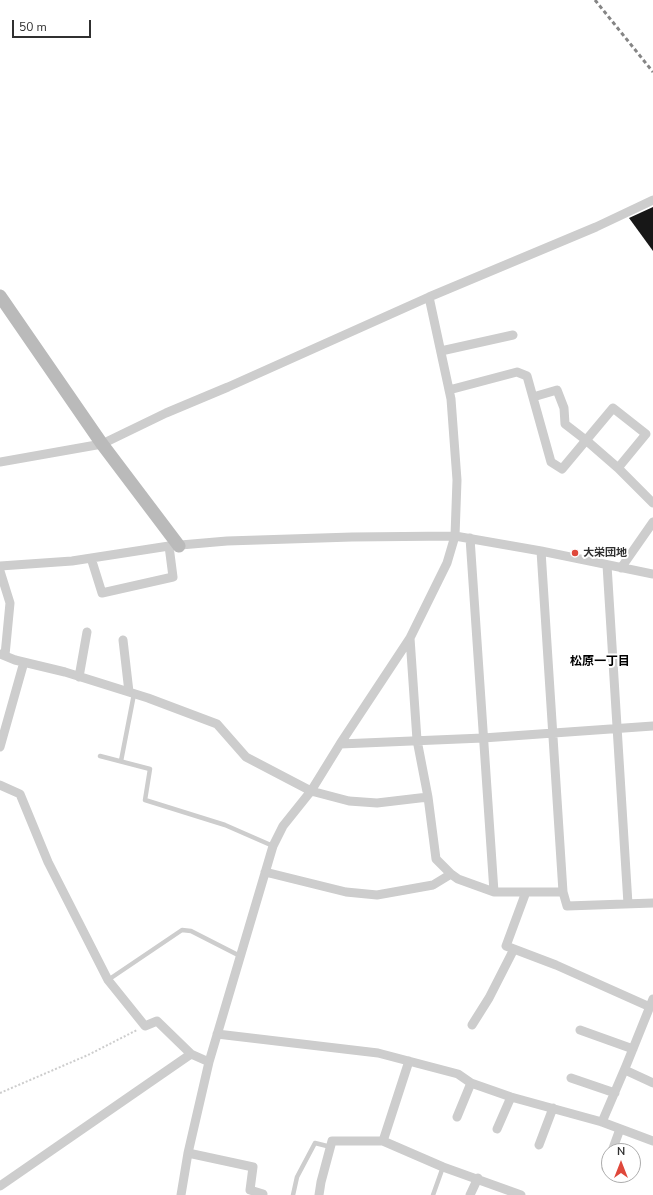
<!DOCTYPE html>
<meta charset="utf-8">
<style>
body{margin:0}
#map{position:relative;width:653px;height:1195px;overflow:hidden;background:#fff;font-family:"Nunito Sans",sans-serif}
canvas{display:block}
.north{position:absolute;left:601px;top:1143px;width:40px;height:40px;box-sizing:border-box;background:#fff;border:1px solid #acacac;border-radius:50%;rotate:0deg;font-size:11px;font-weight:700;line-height:16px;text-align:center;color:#303030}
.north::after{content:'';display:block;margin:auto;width:14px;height:18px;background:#df483b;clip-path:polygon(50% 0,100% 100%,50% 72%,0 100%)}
.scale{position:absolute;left:12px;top:20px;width:79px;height:18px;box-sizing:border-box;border:2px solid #303030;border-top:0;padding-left:5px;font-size:12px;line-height:14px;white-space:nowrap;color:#303030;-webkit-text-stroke:3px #fff;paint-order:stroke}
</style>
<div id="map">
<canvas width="653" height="1195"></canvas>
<div class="north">N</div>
<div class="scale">50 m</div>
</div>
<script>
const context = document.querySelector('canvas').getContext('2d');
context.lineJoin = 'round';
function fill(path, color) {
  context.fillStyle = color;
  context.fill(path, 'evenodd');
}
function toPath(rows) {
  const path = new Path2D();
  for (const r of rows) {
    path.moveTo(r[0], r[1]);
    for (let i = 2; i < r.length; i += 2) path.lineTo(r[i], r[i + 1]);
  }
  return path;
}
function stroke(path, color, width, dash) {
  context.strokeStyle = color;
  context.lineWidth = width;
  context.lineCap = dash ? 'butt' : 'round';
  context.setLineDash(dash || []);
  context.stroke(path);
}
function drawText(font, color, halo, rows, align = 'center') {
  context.font = font + ' "Nunito Sans","Noto Sans JP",sans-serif';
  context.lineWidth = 4;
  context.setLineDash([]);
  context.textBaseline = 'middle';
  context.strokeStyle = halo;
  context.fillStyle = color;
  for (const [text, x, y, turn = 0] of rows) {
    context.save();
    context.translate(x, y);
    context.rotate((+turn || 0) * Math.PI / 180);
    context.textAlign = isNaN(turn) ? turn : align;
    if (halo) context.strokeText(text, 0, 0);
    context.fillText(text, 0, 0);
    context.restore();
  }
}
fill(toPath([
 [653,207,653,251,629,218]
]), '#171717');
stroke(toPath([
 [0,1093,88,1055,137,1030]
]), '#cdcdcd', 2, [2, 2]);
stroke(toPath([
 [100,756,150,769,145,800,225,825,273,846],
 [121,761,134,694],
 [108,980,182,930,191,931,240,956],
 [293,1195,297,1177,315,1143,331,1147],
 [433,1195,443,1167]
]), '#cdcdcd', 4.5);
stroke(toPath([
 [441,351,513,335],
 [449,390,517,372,527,376,551,462,562,469,613,408,646,434,618,468],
 [533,397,557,390,564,408,565,424,587,441,618,468,653,503],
 [0,462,102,444,166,413,228,387,429,297,596,227,653,200],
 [470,538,494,892],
 [541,551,563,892],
 [91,558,102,593,173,577,169,546],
 [607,565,628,904],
 [0,566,72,561,169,546,227,541,352,537,455,536,541,551,653,574],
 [621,568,653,522],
 [0,571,10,603,5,655],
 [410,638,417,740,428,797,436,859,451,874,458,879,494,892,563,892,567,906,653,903],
 [123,640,129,692],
 [0,654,15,660,65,672,148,698,217,724,246,757,311,791,349,801,377,803,428,797],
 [79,677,87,632],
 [340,744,483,738,653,726],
 [0,747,24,662],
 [0,785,20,794,48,862,108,980,145,1026,157,1021,191,1054],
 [265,872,346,892,377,895,433,885,451,874],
 [526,892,506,946,556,965,650,1007],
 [472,1025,489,998,514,949],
 [580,1030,633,1049],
 [217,1034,378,1053,458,1074,471,1083,457,1117],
 [625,1070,653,1083],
 [571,1078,615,1093],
 [471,1083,511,1097,602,1122,653,1141],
 [602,1122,626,1066,653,999],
 [497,1129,511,1097],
 [383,1141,409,1061],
 [539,1145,553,1108],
 [612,1151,620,1129],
 [188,1153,253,1167,250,1190,263,1194],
 [606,1168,609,1159],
 [0,1186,191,1054,209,1062],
 [181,1195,188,1153,209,1062,273,846,283,826,311,791,340,744,410,638,447,563,455,536,457,480,451,399,429,297],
 [319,1195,321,1182,332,1141,383,1141,443,1167,521,1195],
 [470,1195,478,1178]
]), '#cdcdcd', 9);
stroke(toPath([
 [0,296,102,444,179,546]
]), '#bababa', 13);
stroke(toPath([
 [595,0,653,72]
]), '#858585', 3, [4, 3]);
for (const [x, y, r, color] of [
 [575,553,4,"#df483b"]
]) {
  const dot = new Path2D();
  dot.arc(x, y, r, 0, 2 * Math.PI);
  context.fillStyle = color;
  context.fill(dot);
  stroke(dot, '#fff', 1.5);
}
drawText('bold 11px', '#303030', '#fff', [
 ["大栄団地",583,553]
], 'left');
drawText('bold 12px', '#000', '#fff', [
 ["松原一丁目",600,662]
]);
</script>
